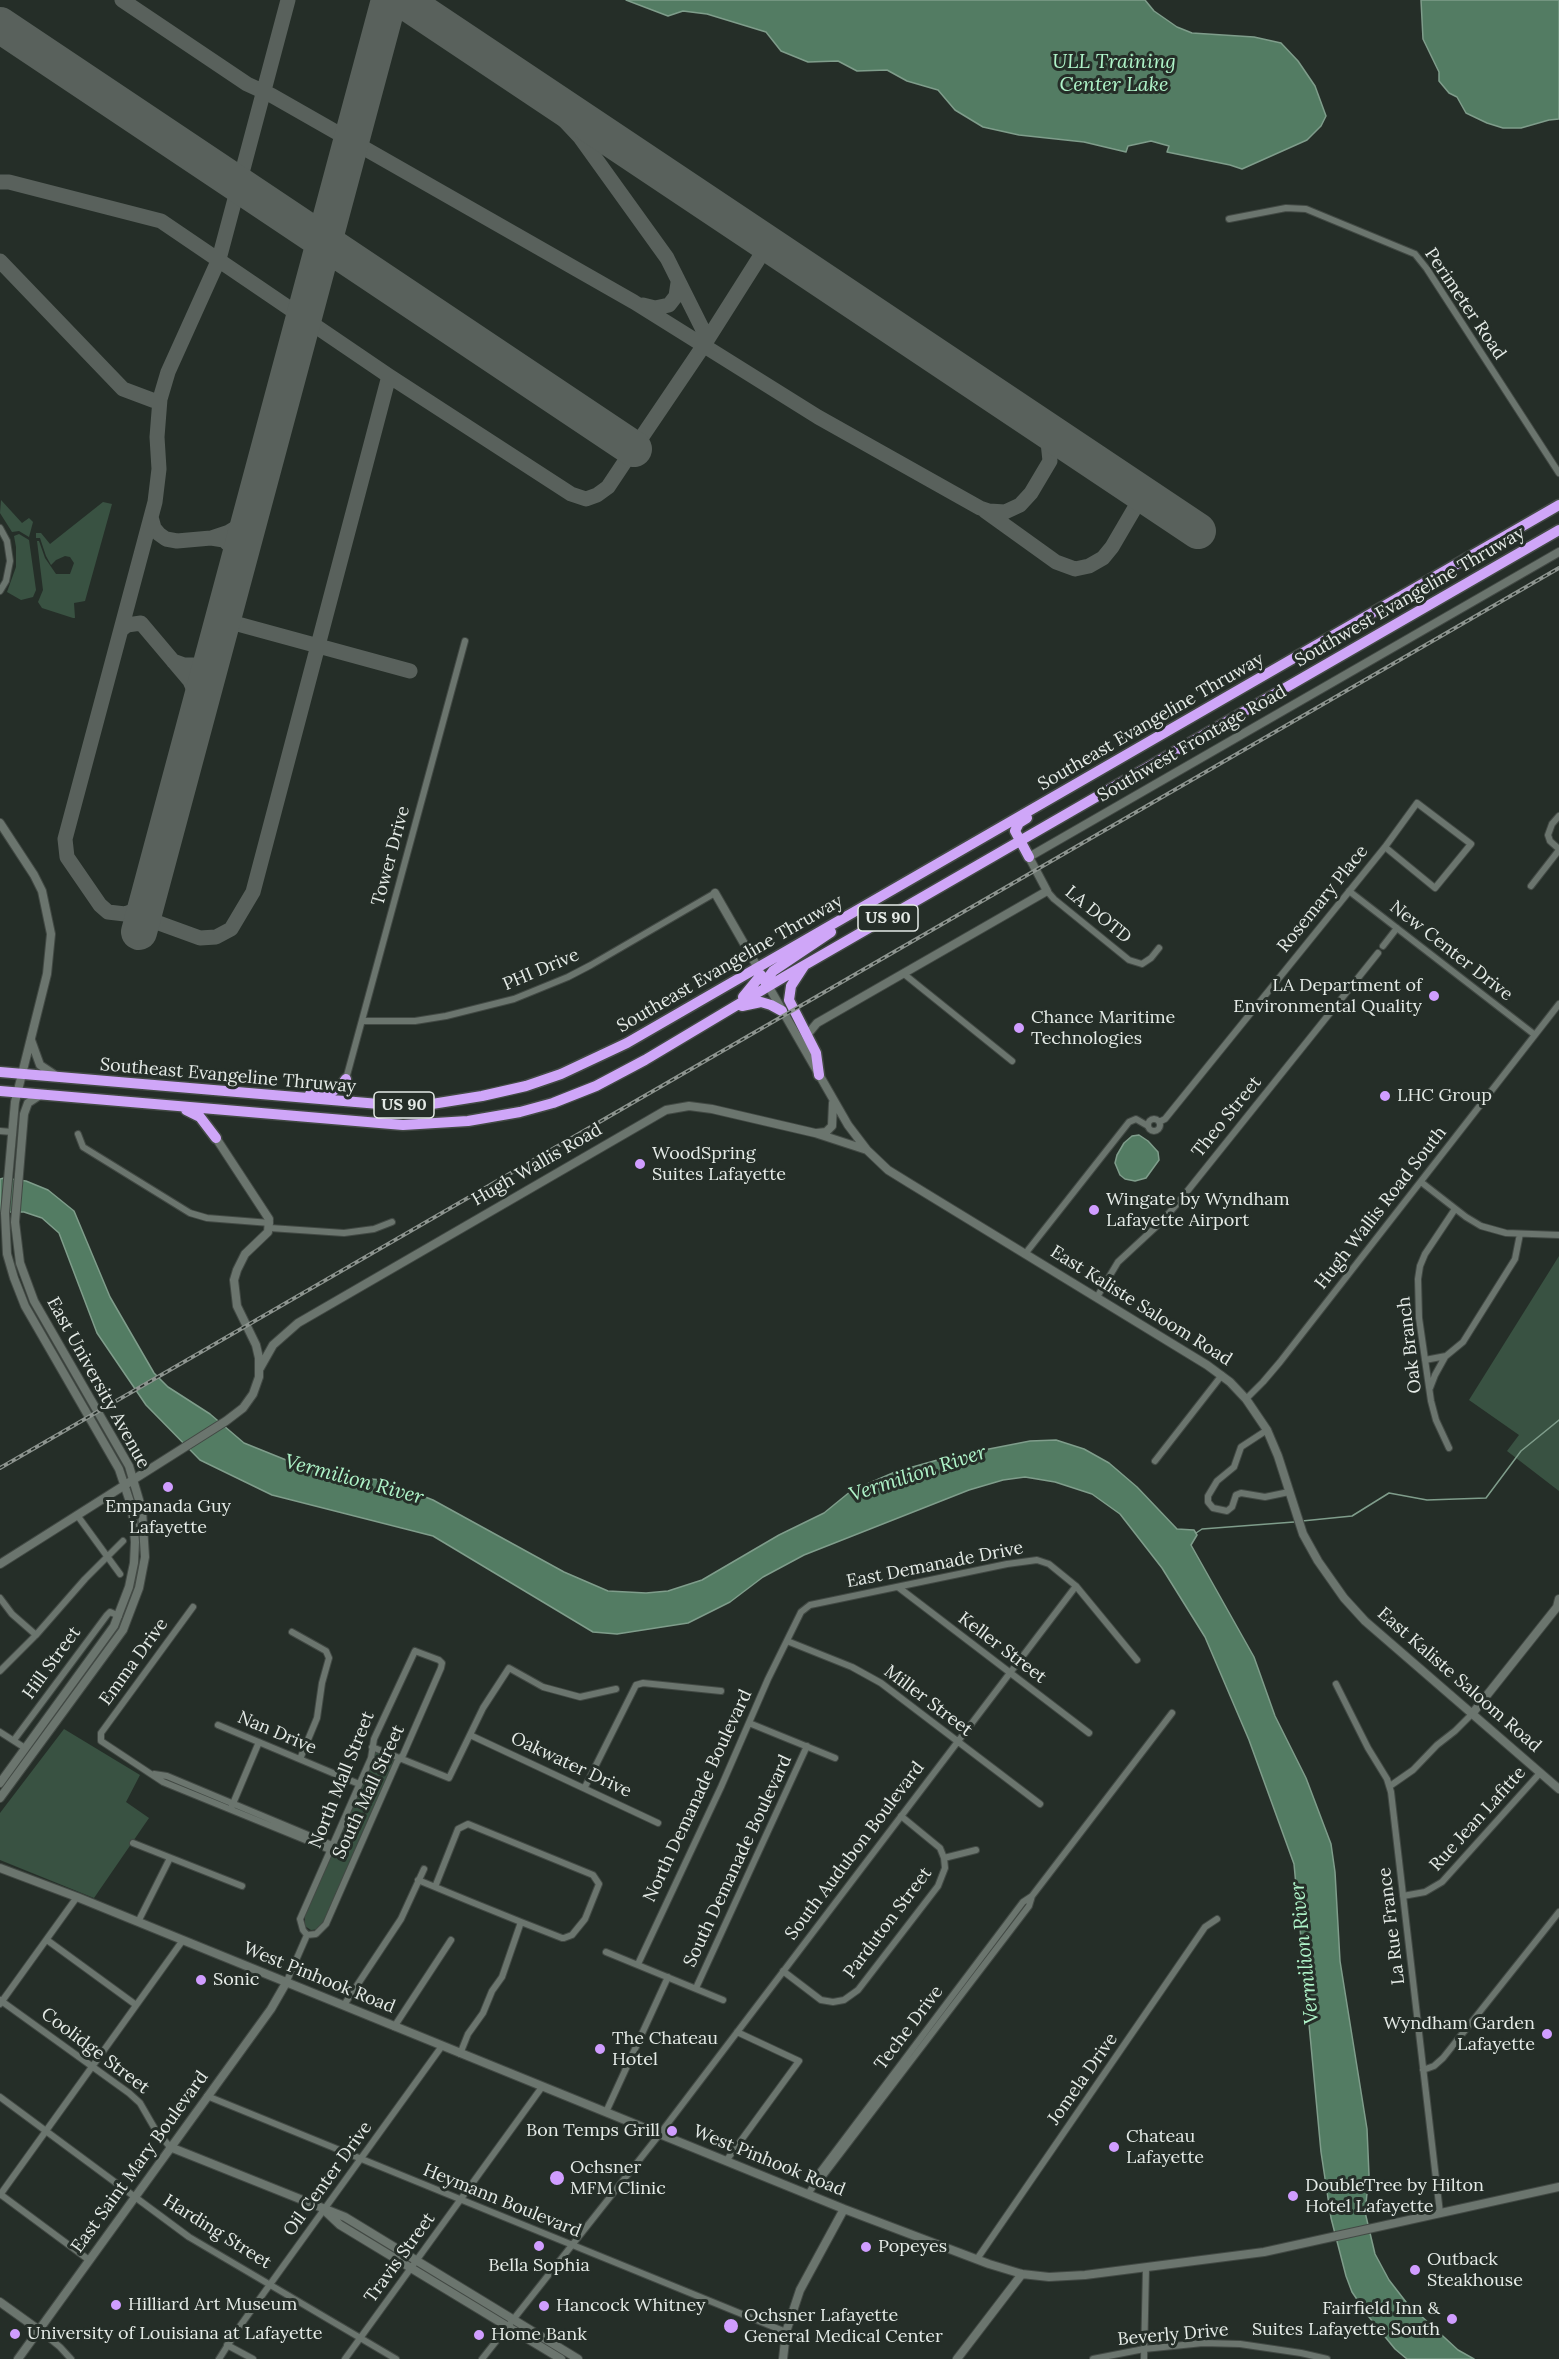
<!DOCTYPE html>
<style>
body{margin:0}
canvas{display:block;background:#252e28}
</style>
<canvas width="1559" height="2359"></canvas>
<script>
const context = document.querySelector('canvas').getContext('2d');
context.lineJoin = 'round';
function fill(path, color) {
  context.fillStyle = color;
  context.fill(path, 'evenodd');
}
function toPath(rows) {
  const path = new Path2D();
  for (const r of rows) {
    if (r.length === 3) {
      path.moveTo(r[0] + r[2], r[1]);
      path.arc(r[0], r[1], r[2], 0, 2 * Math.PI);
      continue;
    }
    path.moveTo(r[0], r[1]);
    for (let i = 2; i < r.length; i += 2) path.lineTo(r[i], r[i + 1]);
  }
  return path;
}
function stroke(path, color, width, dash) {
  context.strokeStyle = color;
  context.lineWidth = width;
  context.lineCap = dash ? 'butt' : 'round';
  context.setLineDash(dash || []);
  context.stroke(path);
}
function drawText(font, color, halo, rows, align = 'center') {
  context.font = font + ' Lora,serif';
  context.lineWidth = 6;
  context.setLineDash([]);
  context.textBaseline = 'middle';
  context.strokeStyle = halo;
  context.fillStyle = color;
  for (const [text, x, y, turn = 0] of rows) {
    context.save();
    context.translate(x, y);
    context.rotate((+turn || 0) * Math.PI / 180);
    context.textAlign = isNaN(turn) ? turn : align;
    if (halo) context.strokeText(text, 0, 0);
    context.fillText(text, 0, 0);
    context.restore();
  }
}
fill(toPath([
 [1,500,22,523,29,518,33,522,29,537,19,531,12,532,0,513],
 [103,502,112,504,85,601,74,603,75,618,73,618,42,608,38,602,43,590,37,541,39,541,45,558,56,574,70,574,74,563,70,557,65,556,56,560,51,565,46,556,40,538,36,538,36,533,41,533,50,544],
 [19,534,29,540,36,590,33,597,21,600,7,592,16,567,16,547,14,536],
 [1559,1256,1559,1491,1507,1451,1519,1435,1469,1400],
 [64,1729,140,1775,126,1802,149,1818,94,1898,0,1860,0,1813],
 [375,1752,395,1761,324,1924,319,1929,311,1930,305,1926,305,1914]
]), '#395242');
const water = toPath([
 [626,0,1145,0,1154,11,1177,27,1192,33,1254,37,1281,43,1298,61,1315,86,1326,116,1321,126,1307,140,1242,169,1230,165,1167,152,1169,146,1151,141,1128,146,1126,152,1084,142,1019,135,983,127,955,110,938,90,907,81,887,70,857,71,838,61,808,62,781,51,766,32,707,14,683,11,668,16,626,0],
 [1421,0,1559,0,1559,119,1549,120,1521,128,1503,128,1487,123,1466,113,1457,97,1449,93,1439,81,1439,72,1423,39,1421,0],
 [1139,1135,1148,1141,1158,1152,1159,1160,1146,1178,1135,1181,1125,1179,1120,1175,1115,1163,1117,1155,1124,1143,1132,1136,1139,1135],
 [4,1178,26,1181,48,1190,74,1211,110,1297,154,1373,168,1387,210,1414,244,1443,301,1466,349,1477,382,1480,433,1500,564,1572,608,1591,646,1593,668,1591,702,1580,779,1535,824,1513,851,1491,895,1472,948,1457,1030,1441,1056,1440,1084,1449,1109,1463,1137,1487,1177,1529,1194,1530,1197,1535,1191,1545,1254,1657,1275,1716,1306,1778,1331,1844,1335,1872,1340,1961,1367,2129,1369,2175,1365,2212,1375,2254,1389,2280,1406,2302,1458,2350,1474,2359,1407,2359,1395,2349,1369,2317,1352,2292,1346,2276,1331,2218,1321,2152,1294,1864,1249,1740,1205,1637,1162,1568,1120,1514,1092,1494,1055,1482,1025,1477,1003,1480,969,1490,804,1555,763,1577,730,1602,688,1623,617,1634,593,1632,433,1536,272,1495,200,1460,146,1405,97,1333,59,1233,42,1218,24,1212,0,1212,0,1179,4,1178]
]);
fill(water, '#537c63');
stroke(water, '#7f9d8b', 1.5);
stroke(toPath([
 [1302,1521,1352,1516,1389,1493,1427,1500,1486,1498,1521,1451,1559,1420],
 [1196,1533,1202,1529,1294,1522]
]), '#7f9d8b', 1.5);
stroke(toPath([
 [122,0,247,84,271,95,634,302,818,417,980,508,989,511,1005,512,1020,505,1031,493,1050,461,1048,442,1038,425],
 [288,0,219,259,168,372,160,399,157,437,159,469,155,502,65,839,67,857,100,905,108,912,125,914,146,906,156,922,200,938,216,937,231,929,253,892,389,376],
 [503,67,550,105,580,137,667,258,705,334,706,339,704,345],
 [0,182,9,182,161,221,389,376,571,494,586,499,597,495,608,487,628,457,626,445,635,444,640,441],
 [0,261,123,389,155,401,160,399],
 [643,305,655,308,669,305,676,296,678,283],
 [635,447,704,345,768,244],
 [985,511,1056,562,1075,569,1089,566,1103,558,1112,547,1143,494],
 [151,517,154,528,159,534,166,539,177,541,211,538,229,532,239,526,252,509],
 [211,538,224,540,230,546,237,565],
 [223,620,410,671],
 [121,630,127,625,141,623,190,681,197,697,198,711],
 [173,661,184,665,200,665,214,651]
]), '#59615c', 15);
stroke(toPath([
 [403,0,1198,531],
 [0,25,634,449],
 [139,932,389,0]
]), '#59615c', 36);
const street = toPath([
 [1229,219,1286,208,1306,209,1415,254,1427,269,1559,473],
 [0,528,7,541,10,561,6,581,0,591],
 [1559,816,1552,824,1548,835,1550,841,1559,849],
 [1531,886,1559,850],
 [1047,891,1054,899,1129,960,1142,964,1151,958,1159,948],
 [1349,891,1535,1035],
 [1383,946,1397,928],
 [904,974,1012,1061],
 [362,1021,415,1021,446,1016,514,999,568,977,591,965,715,893],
 [346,1079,465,641],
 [1154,1125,6],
 [1159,1122,1165,1119,1385,847,1417,803,1471,844,1435,888,1385,847],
 [0,1131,12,1132],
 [78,1134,83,1147,190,1213,207,1218,270,1223],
 [1421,1182,1466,1217,1481,1226,1506,1233,1559,1235],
 [270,1228,344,1233,374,1229,392,1222],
 [1025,1254,1129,1122,1136,1119,1148,1126],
 [1097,1297,1118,1262,1160,1223,1177,1204,1378,953],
 [1425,1360,1446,1356,1463,1342,1515,1259,1520,1234],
 [1430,1388,1435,1375,1445,1357],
 [1246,1399,1263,1382,1280,1362,1559,1004],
 [1267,1430,1241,1447,1234,1467,1217,1481,1208,1496,1208,1502,1213,1508,1227,1511,1232,1507,1236,1495,1241,1493,1265,1497,1289,1492],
 [1449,1448,1436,1420,1431,1401,1419,1318,1418,1279,1420,1266,1425,1254,1455,1209],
 [1155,1461,1222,1375],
 [77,1515,120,1574],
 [898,1587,1089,1733],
 [0,1598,12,1614,36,1635],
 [193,1607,101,1733,101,1741,163,1782,330,1850],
 [292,1632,326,1651,329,1658,322,1683,317,1718,300,1759],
 [787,1641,852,1667,881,1683,1040,1804],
 [415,1651,439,1660,442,1663,441,1668,403,1755,397,1762,326,1924,316,1934,307,1935,303,1930,300,1919,371,1758,374,1739,415,1651],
 [0,1671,36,1635,85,1579,123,1541],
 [1336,1684,1368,1748,1387,1779,1391,1792,1440,2213],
 [749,1723,835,1758],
 [218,1725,359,1784],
 [0,1732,25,1748],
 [470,1735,658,1823],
 [14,1740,107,1615,110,1612,119,1616],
 [372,1747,449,1778,483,1708,509,1668,543,1687,580,1697,616,1689],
 [154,1774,167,1776,332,1845],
 [1390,1786,1413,1770,1437,1745,1455,1731,1472,1714],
 [585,1787,636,1685,643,1683,721,1691],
 [232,1806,259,1742],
 [133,1843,242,1886],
 [944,1858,976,1850],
 [418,1880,469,1901,521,1922,562,1938,564,1938,572,1935,585,1919,599,1884,593,1875,468,1824,458,1829,435,1887],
 [1403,1896,1425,1892,1442,1882,1540,1773],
 [138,1922,170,1858],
 [47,1940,136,2005],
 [606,1952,723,2000],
 [638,1964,721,1787,768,1679,801,1612,810,1605,1007,1564,1037,1560,1049,1564,1076,1586,1137,1660],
 [783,1971,821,2000,833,2002,844,2000,858,1990,938,1886,945,1868,944,1858,940,1848,901,1816],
 [286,1983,307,1935],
 [696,1988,807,1746],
 [0,2000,129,2093,140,2103,155,2129,170,2147],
 [0,2004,77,1897],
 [344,2005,401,1919,424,1869],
 [394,2027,451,1940],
 [460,2054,468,2034,483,2013,492,1991,502,1977,521,1922],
 [1423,2070,1434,2066,1443,2058,1559,1912],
 [207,2096,786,2332],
 [0,2097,189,2237,396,2359],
 [606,2112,668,1977],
 [726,2161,799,2061,737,2032],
 [816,2182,820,2180,1029,1906,1032,1896],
 [0,2194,89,2260],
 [808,2194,816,2182,816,2177,1023,1902,1032,1896,1172,1713],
 [0,2195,183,1940],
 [977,2259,1205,1927,1217,1919],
 [39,2330,60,2347,71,2359],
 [227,2345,253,2359],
 [219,2359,240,2326,442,2046],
 [345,2359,542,2087],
 [482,2359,659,2135,1076,1586],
 [1093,2359,1144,2349,1203,2343,1240,2344,1301,2353,1327,2359],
 [1144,2359,1146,2268]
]);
const secondary = toPath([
 [0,823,34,875,42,891,51,934,47,974,15,1102,5,1213,7,1254,14,1278,25,1306,119,1469,132,1508,135,1542,134,1563,129,1587,114,1626,0,1783],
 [715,893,848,1125,867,1150,888,1170,909,1183,1207,1365,1230,1382,1246,1399,1267,1430,1278,1456,1303,1534,1318,1561,1344,1598,1365,1621,1559,1789],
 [807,1035,817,1023,1047,891,1029,857,1559,552],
 [31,1040,40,1065,55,1075],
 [817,1133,826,1132,832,1126,833,1103],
 [260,1368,273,1345,298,1323,666,1110,689,1106,712,1109,815,1133,867,1150],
 [0,1564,226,1421,243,1408,253,1394,259,1377,259,1358,256,1345,237,1306,234,1280,237,1270,245,1254,268,1232,269,1219,216,1138],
 [1472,1714,1557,1607,1559,1599],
 [0,1798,123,1630,139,1588,145,1557,142,1510,129,1466,34,1301,20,1263,15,1222,24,1114,28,1103,40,1095],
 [0,1868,77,1897,844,2209,989,2264,1022,2274,1049,2277,1085,2275,1264,2252,1559,2187],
 [170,2147,345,2217,578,2359],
 [324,2210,340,2225,561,2359],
 [0,2302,39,2330],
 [18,2359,271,2009,286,1983],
 [783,2359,786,2332,800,2290,844,2209],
 [957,2359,1022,2274]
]);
const highway = toPath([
 [1027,818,1019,823,1015,831,1029,857],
 [804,966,791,986,789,1000,816,1053,819,1075],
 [765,982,773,971,831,932],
 [743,997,761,975],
 [742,1006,761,1002,771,1005,782,1011],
 [0,1072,391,1105,432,1104,482,1096,526,1086,561,1074,627,1043,1559,505],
 [0,1091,403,1125,468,1121,520,1112,553,1103,596,1086,645,1060,784,977,1559,530],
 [310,1094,333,1091,341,1086,346,1079],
 [186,1110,200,1117,216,1138]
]);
stroke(street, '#424944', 8);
stroke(secondary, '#424944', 10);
stroke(highway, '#424944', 13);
stroke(street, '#6b756e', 6);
stroke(secondary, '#6b756e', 8);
stroke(highway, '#cfa6f8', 10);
const rail = toPath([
 [0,1468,1559,568]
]);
stroke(rail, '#8d948f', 4);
stroke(rail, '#252e28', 1.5, [4.5]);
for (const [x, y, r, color] of [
 [1434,996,6,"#d09dff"],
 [1019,1028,6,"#d09dff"],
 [1385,1096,6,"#d09dff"],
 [640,1164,6,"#d09dff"],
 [1094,1210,6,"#d09dff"],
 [168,1487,6,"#d09dff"],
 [201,1980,6,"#d09dff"],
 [1547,2034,6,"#d09dff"],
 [600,2049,6,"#d09dff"],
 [672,2131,6,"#d09dff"],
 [1114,2147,6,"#d09dff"],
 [557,2178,8,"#d09dff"],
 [1293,2196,6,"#d09dff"],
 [539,2246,6,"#d09dff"],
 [866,2247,6,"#d09dff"],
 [1415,2270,6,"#d09dff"],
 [116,2305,6,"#d09dff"],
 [544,2306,6,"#d09dff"],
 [1452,2319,6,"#d09dff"],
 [731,2326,8,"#d09dff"],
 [15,2334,6,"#d09dff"],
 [479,2335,6,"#d09dff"]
]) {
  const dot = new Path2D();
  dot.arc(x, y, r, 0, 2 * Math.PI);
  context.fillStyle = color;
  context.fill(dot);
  stroke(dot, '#252e28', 2);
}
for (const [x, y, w] of [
 [888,918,60],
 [404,1105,60]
]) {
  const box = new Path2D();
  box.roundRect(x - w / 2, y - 13, w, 26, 4.5);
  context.fillStyle = '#252e28';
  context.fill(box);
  stroke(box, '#e5ebe7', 1.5);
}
drawText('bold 16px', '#e5ebe7', null, [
 ["US 90",888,918],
 ["US 90",404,1105]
]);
drawText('18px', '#e5ebe7', '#252e28', [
 ["Perimeter Road",1465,304,56],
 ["Southwest Evangeline Thruway",1410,597,-30],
 ["Southeast Evangeline Thruway",1151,722,-30],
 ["Southwest Frontage Road",1192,744,-30],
 ["Tower Drive",391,856,-75],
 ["Rosemary Place",1323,899,-51],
 ["LA DOTD",1098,915,39],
 ["New Center Drive",1451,951,38],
 ["Southeast Evangeline Thruway",730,964,-30],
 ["PHI Drive",541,970,-23],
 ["Southeast Evangeline Thruway",228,1076,5],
 ["Theo Street",1227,1117,-51],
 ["Hugh Wallis Road",537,1165,-30],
 ["Hugh Wallis Road South",1381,1208,-52],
 ["East Kaliste Saloom Road",1141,1306,32],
 ["Oak Branch",1410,1345,-97],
 ["East University Avenue",98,1383,61],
 ["East Demanade Drive",935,1565,-11],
 ["Keller Street",1002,1648,37],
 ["Emma Drive",134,1662,-54],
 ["Hill Street",52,1663,-54],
 ["East Kaliste Saloom Road",1459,1680,41],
 ["Miller Street",928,1701,37],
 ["Nan Drive",277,1733,23],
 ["Oakwater Drive",571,1765,25],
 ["North Mall Street",342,1780,-68],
 ["South Mall Street",369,1792,-65],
 ["North Demanade Boulevard",698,1796,-65],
 ["Rue Jean Lafitte",1478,1819,-48],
 ["South Audubon Boulevard",855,1851,-53],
 ["South Demanade Boulevard",738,1861,-65],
 ["Parduton Street",888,1923,-53],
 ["La Rue France",1392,1926,-97],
 ["West Pinhook Road",319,1978,22],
 ["Teche Drive",909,2028,-53],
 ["Coolidge Street",95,2051,37],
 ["Jomela Drive",1083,2079,-55],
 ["West Pinhook Road",769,2161,22],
 ["East Saint Mary Boulevard",140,2162,-54],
 ["Oil Center Drive",328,2179,-54],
 ["Heymann Boulevard",502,2201,22],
 ["Harding Street",217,2232,32],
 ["Travis Street",400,2258,-54],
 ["Beverly Drive",1173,2335,-5]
]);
drawText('18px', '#e5ebe7', '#252e28', [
 ["LA Department of",1422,986,"right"],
 ["Environmental Quality",1422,1007,"right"],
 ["Chance Maritime",1031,1018],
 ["Technologies",1031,1039],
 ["LHC Group",1397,1096],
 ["WoodSpring",652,1154],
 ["Suites Lafayette",652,1175],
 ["Wingate by Wyndham",1106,1200],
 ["Lafayette Airport",1106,1221],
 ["Empanada Guy",168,1507,"center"],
 ["Lafayette",168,1528,"center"],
 ["Sonic",213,1980],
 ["Wyndham Garden",1535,2024,"right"],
 ["Lafayette",1535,2045,"right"],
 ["The Chateau",612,2039],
 ["Hotel",612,2060],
 ["Bon Temps Grill",660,2131,"right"],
 ["Chateau",1126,2137],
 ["Lafayette",1126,2158],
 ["Ochsner",570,2168],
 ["MFM Clinic",570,2189],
 ["DoubleTree by Hilton",1305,2186],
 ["Hotel Lafayette",1305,2207],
 ["Popeyes",878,2247],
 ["Outback",1427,2260],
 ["Steakhouse",1427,2281],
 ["Bella Sophia",539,2266,"center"],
 ["Hilliard Art Museum",128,2305],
 ["Hancock Whitney",556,2306],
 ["Fairfield Inn &",1440,2309,"right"],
 ["Suites Lafayette South",1440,2330,"right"],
 ["Ochsner Lafayette",744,2316],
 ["General Medical Center",744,2337],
 ["University of Louisiana at Lafayette",27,2334],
 ["Home Bank",491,2335]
], 'left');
drawText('italic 20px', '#aff4c9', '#252e28', [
 ["ULL Training",1114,62],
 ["Center Lake",1114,85],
 ["Vermilion River",918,1474,-18],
 ["Vermilion River",354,1480,15],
 ["Vermilion River",1305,1953,-96]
]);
</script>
